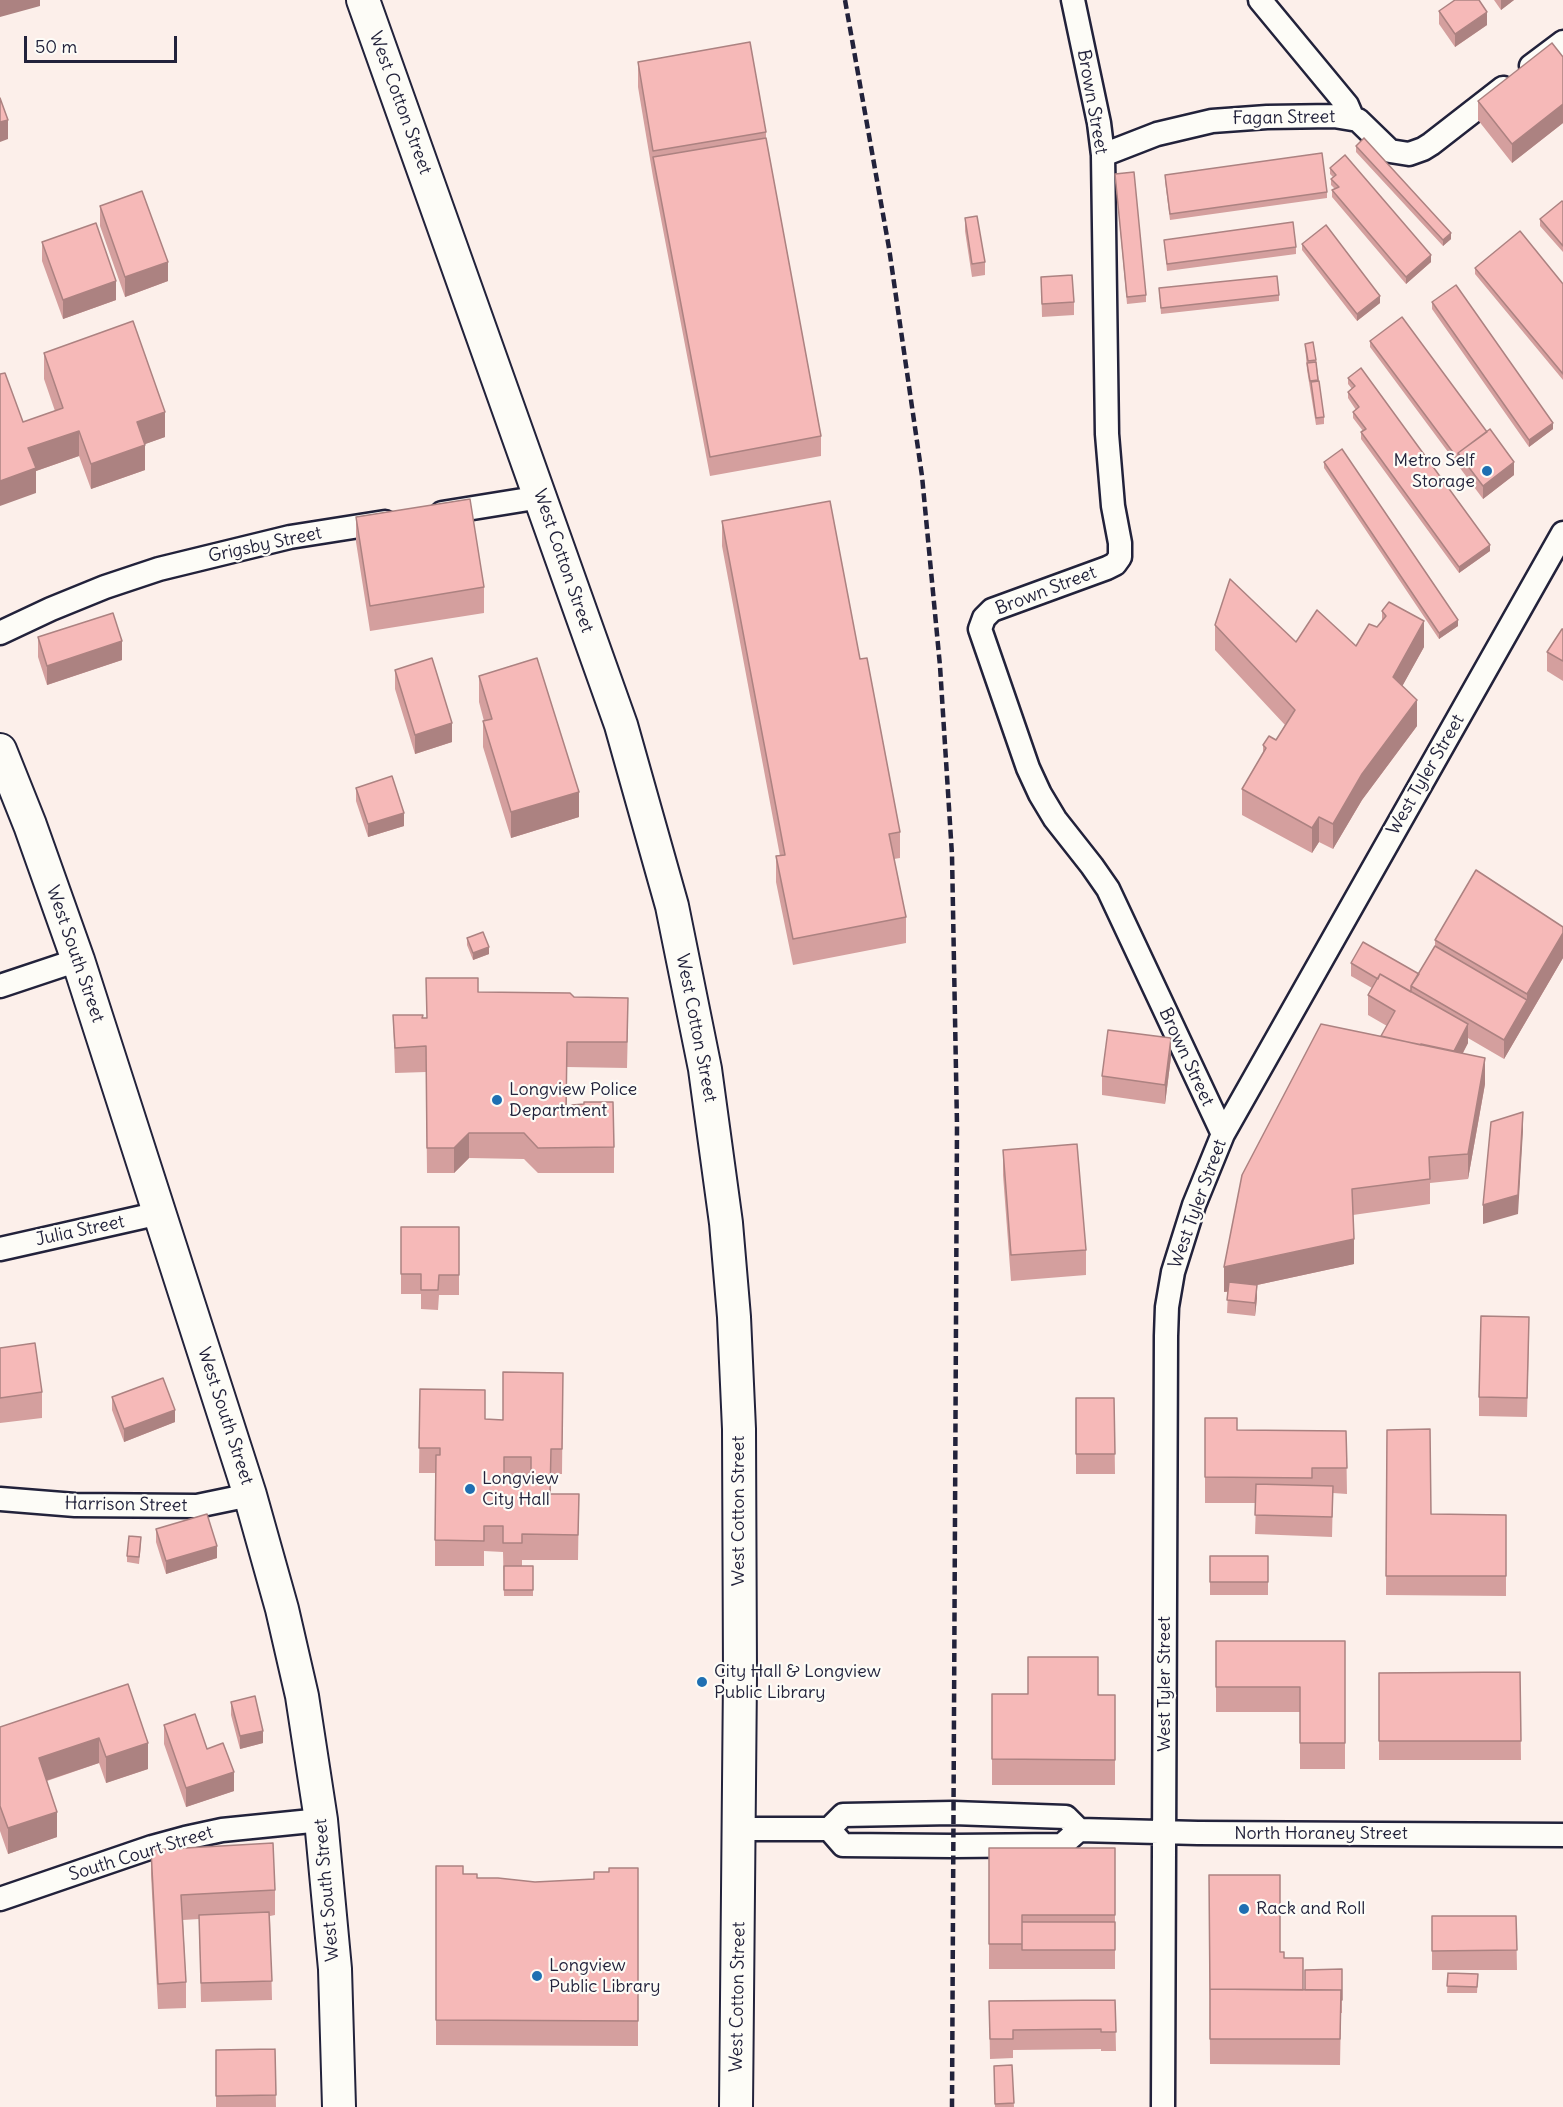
<!DOCTYPE html>
<style>
body{margin:0}
#map{position:relative;width:1563px;height:2107px;overflow:hidden;background:#fcefea;font-family:Delius,sans-serif}
canvas{display:block}
.scale{position:absolute;left:24px;top:36px;width:153px;height:27px;box-sizing:border-box;border:3px solid #22223b;border-top:0;padding-left:8px;font-size:18px;line-height:21px;white-space:nowrap;color:#22223b;-webkit-text-stroke:4px #fdfcf7;paint-order:stroke}
</style>
<div id="map">
<canvas width="1563" height="2107"></canvas>
<div class="scale">50 m</div>
</div>
<script>
const context = document.querySelector('canvas').getContext('2d');
context.lineJoin = 'round';
function toPath(rows) {
  const path = new Path2D();
  for (const r of rows) {
    path.moveTo(r[0], r[1]);
    for (let i = 2; i < r.length; i += 2) path.lineTo(r[i], r[i + 1]);
  }
  return path;
}
function stroke(path, color, width, dash) {
  context.strokeStyle = color;
  context.lineWidth = width;
  context.lineCap = dash ? 'butt' : 'round';
  context.setLineDash(dash || []);
  context.stroke(path);
}
function fill(path, color) {
  context.fillStyle = color;
  context.fill(path, 'evenodd');
}
function drawText(font, color, halo, rows, align = 'center') {
  context.font = font + ' Delius,sans-serif';
  context.lineWidth = 4.5;
  context.setLineDash([]);
  context.textBaseline = 'middle';
  context.strokeStyle = halo;
  context.fillStyle = color;
  for (const [text, x, y, turn = 0] of rows) {
    context.save();
    context.translate(x, y);
    context.rotate((+turn || 0) * Math.PI / 180);
    context.textAlign = isNaN(turn) ? turn : align;
    if (halo) context.strokeText(text, 0, 0);
    context.fillText(text, 0, 0);
    context.restore();
  }
}
const street = toPath([
 [1073,0,1099,123,1103,155,1107,434,1113,506,1120,543,1120,557,1115,564,1107,568,992,610,984,618,980,629,1028,768,1040,794,1055,819,1092,866,1108,889,1223,1134],
 [1260,0,1347,105,1353,119],
 [1531,66,1563,42],
 [1103,155,1157,134,1212,121,1267,117,1334,116,1358,120,1390,151,1409,154,1423,149,1431,144,1503,88],
 [442,513,541,497],
 [0,633,51,609,105,587,159,569,290,537,385,522],
 [0,986,78,960],
 [0,1249,160,1213],
 [0,1499,75,1505,197,1506,250,1495],
 [739,1829,829,1829,843,1815,953,1813,1066,1817,1079,1830,1198,1833,1563,1835],
 [829,1829,843,1845,953,1846,1062,1845,1079,1830],
 [0,1899,152,1847,185,1838,222,1830,321,1820],
 [1163,2107,1166,1336,1167,1307,1173,1272,1194,1205,1223,1134,1563,533]
]);
const secondary = toPath([
 [363,0,621,725,672,906,705,1069,726,1223,734,1317,739,1429,740,1676,736,2107],
 [0,750,30,825,78,960,250,1495,282,1609,302,1696,321,1820,335,1969,339,2107]
]);
stroke(street, '#22223b', 27);
stroke(secondary, '#22223b', 36);
stroke(street, '#fdfcf7', 22);
stroke(secondary, '#fdfcf7', 32);
stroke(toPath([
 [845,0,889,248,922,476,940,666,952,855,957,1125,952,2107]
]), '#22223b', 4.5, [9, 4.5]);
fill(toPath([
 [1494,0,1514,0,1501,10],
 [1439,11,1487,25,1455,47,1439,24],
 [1563,57,1563,123,1512,163,1478,120,1478,101],
 [638,62,766,132,766,138,821,436,821,456,710,476,653,177,638,87],
 [1356,146,1451,239,1443,246,1356,152],
 [1330,168,1431,262,1406,284,1332,197,1332,190,1335,189,1331,185,1331,179,1333,177,1330,174],
 [1115,174,1146,295,1146,302,1127,304],
 [1165,175,1327,192,1327,198,1170,220,1165,181],
 [1563,202,1563,252,1540,226,1540,219],
 [100,206,168,281,125,297,100,226],
 [965,218,985,262,985,275,972,277,965,231],
 [1164,240,1296,247,1296,254,1167,271],
 [42,242,116,300,63,319,42,261],
 [1302,244,1380,303,1357,321,1302,250],
 [1475,268,1563,284,1563,380,1475,274],
 [1041,277,1074,302,1074,315,1042,317],
 [1159,288,1279,295,1279,301,1161,314],
 [1432,302,1553,429,1529,447,1432,309],
 [1370,341,1514,475,1483,499,1370,347],
 [1305,344,1316,360,1324,417,1324,424,1316,425,1307,370],
 [44,353,165,437,145,444,145,470,91,489,79,456,36,471,36,493,23,422,55,411,44,379],
 [1348,378,1490,551,1459,573,1361,439,1361,432,1363,431,1353,418,1353,412,1356,410,1348,398,1348,392,1352,389,1348,384],
 [1324,462,1458,626,1439,639,1324,468],
 [356,517,484,587,484,613,370,631,356,542],
 [722,521,860,659,900,832,900,858,894,859,906,917,906,943,793,965,776,882,776,856,780,856,722,546],
 [1382,611,1424,647,1402,686,1417,726,1362,800,1333,849,1319,842,1312,853,1242,815,1242,789,1263,753,1263,745,1276,740,1285,725,1215,650,1215,625,1296,642,1356,646,1377,627,1382,621],
 [1563,629,1563,681,1547,671,1547,652],
 [38,637,122,660,47,685,38,657],
 [395,670,452,742,415,754,395,689],
 [479,676,579,817,511,838,483,747,483,721,484,721,479,702],
 [356,788,404,826,368,837,356,801],
 [1563,927,1563,958,1504,1059,1468,1038,1468,1043,1463,1053,1485,1084,1468,1179,1430,1183,1430,1204,1353,1215,1354,1264,1257,1285,1257,1298,1255,1316,1227,1313,1228,1292,1224,1292,1387,1026,1368,1015,1368,995,1372,988,1351,976,1351,963,1419,974,1435,946,1435,940],
 [467,938,489,954,473,960,467,945],
 [478,992,574,997,628,1024,627,1068,567,1067,567,1111,614,1147,614,1173,538,1173,524,1159,469,1158,454,1173,427,1173,426,1072,395,1073,393,1015,427,1018],
 [1171,1057,1165,1104,1102,1095,1102,1076],
 [1003,1150,1086,1250,1086,1275,1011,1281,1003,1175],
 [401,1227,459,1227,459,1295,439,1295,438,1310,421,1309,421,1294,401,1294],
 [1529,1336,1527,1417,1479,1416,1479,1397],
 [0,1348,42,1392,42,1418,0,1423],
 [563,1373,562,1474,551,1474,551,1494,579,1494,578,1560,522,1560,522,1566,533,1566,533,1596,504,1596,503,1552,484,1551,484,1566,435,1566,435,1473,419,1473,420,1389,485,1419,503,1420],
 [504,1482,531,1483,504,1483],
 [112,1397,175,1422,124,1442,112,1410],
 [1076,1398,1114,1398,1115,1474,1076,1474],
 [1205,1418,1237,1430,1346,1431,1347,1494,1333,1493,1332,1537,1255,1534,1256,1503,1205,1503],
 [1387,1430,1431,1514,1506,1515,1506,1596,1386,1595],
 [156,1529,217,1558,166,1574,156,1542],
 [141,1544,139,1564,127,1562,127,1556],
 [1210,1556,1268,1556,1268,1595,1210,1595],
 [1216,1641,1345,1641,1345,1769,1300,1769,1300,1712,1216,1712],
 [1520,1672,1521,1760,1379,1760,1379,1673],
 [992,1694,1115,1695,1115,1785,992,1785],
 [231,1702,263,1743,240,1749,231,1715],
 [164,1725,234,1791,186,1807,164,1744],
 [0,1727,148,1743,148,1769,106,1783,99,1763,47,1781,57,1837,8,1854,0,1831],
 [989,1848,1115,1848,1115,1969,989,1969],
 [151,1850,275,1890,275,1915,270,1916,272,2000,201,2002,199,1919,183,1920,186,1982,186,2008,158,2009,151,1875],
 [436,1866,477,1878,535,1882,594,1879,609,1872,638,1868,638,2046,436,2045],
 [1209,1875,1280,1952,1303,1990,1305,1990,1342,1969,1342,2013,1341,2013,1340,2065,1210,2064],
 [1432,1916,1516,1916,1517,1970,1432,1970],
 [1448,1973,1478,1974,1477,1993,1447,1993],
 [1115,2000,1116,2051,1101,2051,1101,2049,1013,2050,1013,2058,990,2059,989,2001],
 [275,2049,276,2107,216,2107,216,2050],
 [1012,2065,1014,2107,995,2107,994,2066]
]), '#d49f9e');
fill(toPath([
 [0,0,40,0,40,6,0,17],
 [1501,0,1514,0,1501,10],
 [1487,12,1487,25,1455,47,1455,34],
 [1563,104,1563,123,1512,163,1512,144],
 [8,120,8,139,0,142,0,122],
 [1451,233,1451,239,1443,246,1443,240],
 [1431,255,1431,262,1406,284,1406,277],
 [168,262,168,281,125,297,125,277],
 [116,281,116,300,63,319,63,300],
 [1380,296,1380,303,1357,321,1357,314],
 [165,412,165,437,137,447,137,422],
 [1553,423,1553,429,1529,447,1529,440],
 [79,431,79,456,36,471,36,493,0,506,0,481,28,448],
 [145,445,145,470,91,489,91,464],
 [1514,462,1514,475,1483,499,1483,486],
 [1490,545,1490,551,1459,573,1459,567],
 [1458,620,1458,626,1439,639,1439,633],
 [1424,621,1424,647,1393,703,1393,677],
 [122,641,122,660,47,685,47,666],
 [1417,700,1417,726,1362,800,1333,849,1333,824,1362,774],
 [452,723,452,742,415,754,415,735],
 [579,792,579,817,511,838,511,812],
 [404,813,404,826,368,837,368,824],
 [1319,817,1319,842,1312,853,1312,828],
 [1563,933,1563,958,1504,1059,1504,1040,1527,1000,1527,994],
 [489,947,489,954,473,960,473,953],
 [1468,1024,1468,1043,1451,1075,1451,1056],
 [1171,1038,1171,1057,1165,1104,1165,1085],
 [1485,1058,1485,1084,1468,1179,1468,1154],
 [1523,1112,1523,1131,1518,1214,1483,1224,1483,1205],
 [469,1133,469,1158,454,1173,454,1148],
 [1354,1239,1354,1264,1257,1285,1257,1298,1255,1316,1255,1303,1257,1285,1224,1292,1224,1267],
 [175,1410,175,1422,124,1442,124,1429],
 [217,1546,217,1558,166,1574,166,1561],
 [263,1731,263,1743,240,1749,240,1736],
 [99,1738,99,1763,39,1783,39,1758],
 [148,1743,148,1769,106,1783,106,1757],
 [234,1772,234,1791,186,1807,186,1788],
 [57,1812,57,1837,8,1854,8,1828]
]), '#ac8281');
const building = toPath([
 [1455,0,1479,0,1487,12,1455,34,1439,11,1455,0],
 [750,42,766,132,653,151,638,62,750,42],
 [1552,43,1563,57,1563,104,1512,144,1478,101,1552,43],
 [0,98,8,120,0,122,0,98],
 [766,138,821,436,710,457,653,157,766,138],
 [1364,138,1451,233,1443,240,1356,146,1364,138],
 [1322,153,1327,192,1170,214,1165,175,1322,153],
 [1345,155,1431,255,1406,277,1332,190,1339,187,1331,179,1336,175,1330,168,1345,155],
 [1134,172,1146,295,1127,297,1115,174,1134,172],
 [142,191,168,262,125,277,100,206,142,191],
 [1562,201,1563,202,1563,246,1540,219,1562,201],
 [977,216,985,262,972,264,965,218,977,216],
 [1293,222,1296,247,1167,264,1164,240,1293,222],
 [96,223,116,281,63,300,42,242,96,223],
 [1326,225,1380,296,1357,314,1302,244,1326,225],
 [1520,231,1563,284,1563,374,1475,268,1520,231],
 [1072,275,1074,302,1042,304,1041,277,1072,275],
 [1277,276,1279,295,1161,308,1159,288,1277,276],
 [1456,285,1553,423,1529,440,1432,302,1456,285],
 [1402,317,1487,432,1458,453,1458,459,1370,341,1402,317],
 [133,321,165,412,137,422,145,445,91,464,79,431,28,448,36,468,0,481,0,374,5,373,23,422,63,408,44,353,133,321],
 [1313,342,1316,360,1308,361,1305,344,1313,342],
 [1316,362,1318,380,1310,381,1307,363,1316,362],
 [1361,368,1490,545,1459,567,1361,432,1366,429,1353,412,1359,407,1348,392,1355,386,1348,378,1361,368],
 [1319,381,1324,417,1316,418,1311,382,1319,381],
 [1490,429,1514,462,1483,486,1458,453,1490,429],
 [1342,449,1458,620,1439,633,1324,462,1342,449],
 [470,499,484,587,370,606,356,517,470,499],
 [830,501,860,659,867,658,900,832,889,834,906,917,793,939,776,856,785,855,722,521,830,501],
 [1230,579,1296,642,1317,610,1356,646,1369,624,1377,627,1386,616,1382,611,1389,602,1424,621,1393,677,1417,700,1362,774,1333,824,1319,817,1312,828,1242,789,1266,748,1263,745,1269,736,1276,740,1295,710,1215,625,1230,579],
 [113,613,122,641,47,666,38,637,113,613],
 [1562,629,1563,629,1563,661,1547,652,1562,629],
 [432,658,452,723,415,735,395,670,432,658],
 [537,658,579,792,511,812,483,721,492,719,479,676,537,658],
 [392,776,404,813,368,824,356,788,392,776],
 [1476,870,1563,927,1563,933,1527,994,1435,940,1476,870],
 [483,932,489,947,473,953,467,938,483,932],
 [1363,942,1419,974,1411,986,1411,992,1380,974,1378,979,1351,963,1363,942],
 [1435,946,1527,1000,1504,1040,1411,986,1435,946],
 [1380,974,1468,1024,1454,1051,1421,1044,1421,1045,1381,1036,1395,1011,1368,995,1380,974],
 [426,978,478,978,478,992,570,993,574,997,628,998,627,1042,567,1042,566,1112,572,1105,584,1104,584,1102,613,1102,614,1147,538,1148,524,1133,469,1133,454,1148,427,1148,426,1046,395,1048,393,1015,423,1015,422,1018,427,1018,426,978],
 [1321,1024,1485,1058,1468,1154,1429,1157,1430,1179,1352,1189,1354,1239,1224,1267,1242,1175,1321,1024],
 [1108,1030,1171,1038,1165,1085,1102,1076,1108,1030],
 [1523,1112,1518,1195,1483,1205,1491,1122,1523,1112],
 [1077,1144,1086,1250,1011,1255,1003,1150,1077,1144],
 [401,1227,459,1227,459,1275,439,1275,438,1290,421,1290,421,1274,401,1274,401,1227],
 [1229,1282,1257,1285,1255,1303,1227,1300,1229,1282],
 [1481,1316,1529,1317,1527,1398,1479,1397,1481,1316],
 [35,1343,42,1392,0,1398,0,1348,35,1343],
 [503,1372,563,1373,562,1449,551,1449,550,1494,579,1494,578,1535,522,1534,522,1543,503,1543,503,1526,484,1526,484,1541,435,1540,436,1455,440,1455,440,1448,419,1448,420,1389,485,1390,485,1419,503,1420,503,1372],
 [504,1457,531,1457,531,1483,504,1483,504,1457],
 [163,1378,175,1410,124,1429,112,1397,163,1378],
 [1076,1398,1114,1398,1115,1454,1076,1454,1076,1398],
 [1205,1418,1237,1418,1237,1430,1346,1431,1347,1468,1312,1468,1312,1478,1205,1477,1205,1418],
 [1430,1429,1431,1514,1506,1515,1506,1576,1386,1576,1387,1430,1430,1429],
 [1256,1484,1333,1486,1332,1517,1255,1515,1256,1484],
 [207,1514,217,1546,166,1561,156,1529,207,1514],
 [129,1536,141,1537,139,1557,127,1556,129,1536],
 [1210,1556,1268,1556,1268,1582,1210,1582,1210,1556],
 [504,1566,533,1566,533,1590,504,1590,504,1566],
 [1216,1641,1345,1641,1345,1743,1300,1743,1300,1687,1216,1687,1216,1641],
 [1028,1657,1098,1657,1098,1695,1115,1695,1115,1760,992,1759,992,1694,1028,1694,1028,1657],
 [1520,1672,1521,1741,1379,1741,1379,1673,1520,1672],
 [128,1684,148,1743,106,1757,99,1738,39,1758,57,1812,8,1828,0,1806,0,1727,128,1684],
 [255,1696,263,1731,240,1736,231,1702,255,1696],
 [195,1714,207,1749,223,1743,234,1772,186,1788,164,1725,195,1714],
 [273,1843,275,1890,181,1895,186,1982,158,1984,151,1850,273,1843],
 [989,1848,1115,1848,1115,1915,1022,1915,1022,1944,989,1944,989,1848],
 [436,1866,463,1866,463,1874,477,1874,477,1878,498,1878,535,1882,594,1879,594,1872,609,1872,609,1868,638,1868,638,2021,436,2020,436,1866],
 [1209,1875,1280,1875,1280,1952,1284,1952,1284,1958,1303,1958,1303,1990,1210,1989,1210,1996,1209,1875],
 [269,1912,272,1981,201,1983,199,1915,269,1912],
 [1432,1916,1516,1916,1517,1950,1432,1951,1432,1916],
 [1022,1922,1115,1922,1115,1950,1022,1950,1022,1922],
 [1342,1969,1342,2000,1341,2000,1341,1990,1305,1990,1305,1970,1342,1969],
 [1448,1973,1478,1974,1477,1987,1447,1986,1448,1973],
 [1210,1989,1341,1990,1340,2039,1210,2039,1210,1989],
 [1115,2000,1116,2032,1101,2032,1101,2029,1013,2030,1013,2039,990,2039,989,2001,1115,2000],
 [275,2049,276,2095,216,2096,216,2050,275,2049],
 [1012,2065,1014,2103,995,2104,994,2066,1012,2065]
]);
fill(building, '#f6b9b8');
stroke(building, '#ac8281', 1.5);
for (const [x, y, r, color] of [
 [1487,471,6,"#1f6fb2"],
 [497,1100,6,"#1f6fb2"],
 [470,1489,6,"#1f6fb2"],
 [702,1682,6,"#1f6fb2"],
 [1244,1909,6,"#1f6fb2"],
 [537,1976,6,"#1f6fb2"]
]) {
  const dot = new Path2D();
  dot.arc(x, y, r, 0, 2 * Math.PI);
  context.fillStyle = color;
  context.fill(dot);
  stroke(dot, '#fdfcf7', 2);
}
drawText('18px', '#22223b', '#fdfcf7', [
 ["Brown Street",1092,102,80],
 ["West Cotton Street",400,103,70],
 ["Fagan Street",1284,118,-1],
 ["Grigsby Street",265,545,-12],
 ["West Cotton Street",563,561,71],
 ["Brown Street",1046,591,-21],
 ["West Tyler Street",1426,775,-60],
 ["West South Street",75,954,71],
 ["West Cotton Street",696,1028,79],
 ["Brown Street",1186,1057,65],
 ["West Tyler Street",1198,1204,-70],
 ["Julia Street",80,1231,-12],
 ["West South Street",225,1416,72],
 ["Harrison Street",126,1505,1],
 ["West Cotton Street",739,1511,-90],
 ["West Tyler Street",1165,1684,-90],
 ["North Horaney Street",1321,1834],
 ["South Court Street",141,1854,-17],
 ["West South Street",327,1890,-95],
 ["West Cotton Street",738,1997,-89]
]);
drawText('18px', '#22223b', '#fdfcf7', [
 ["Metro Self",1475,461,"right"],
 ["Storage",1475,482,"right"],
 ["Longview Police",509,1090],
 ["Department",509,1111],
 ["Longview",482,1479],
 ["City Hall",482,1500],
 ["City Hall & Longview",714,1672],
 ["Public Library",714,1693],
 ["Rack and Roll",1256,1909],
 ["Longview",549,1966],
 ["Public Library",549,1987]
], 'left');
</script>
